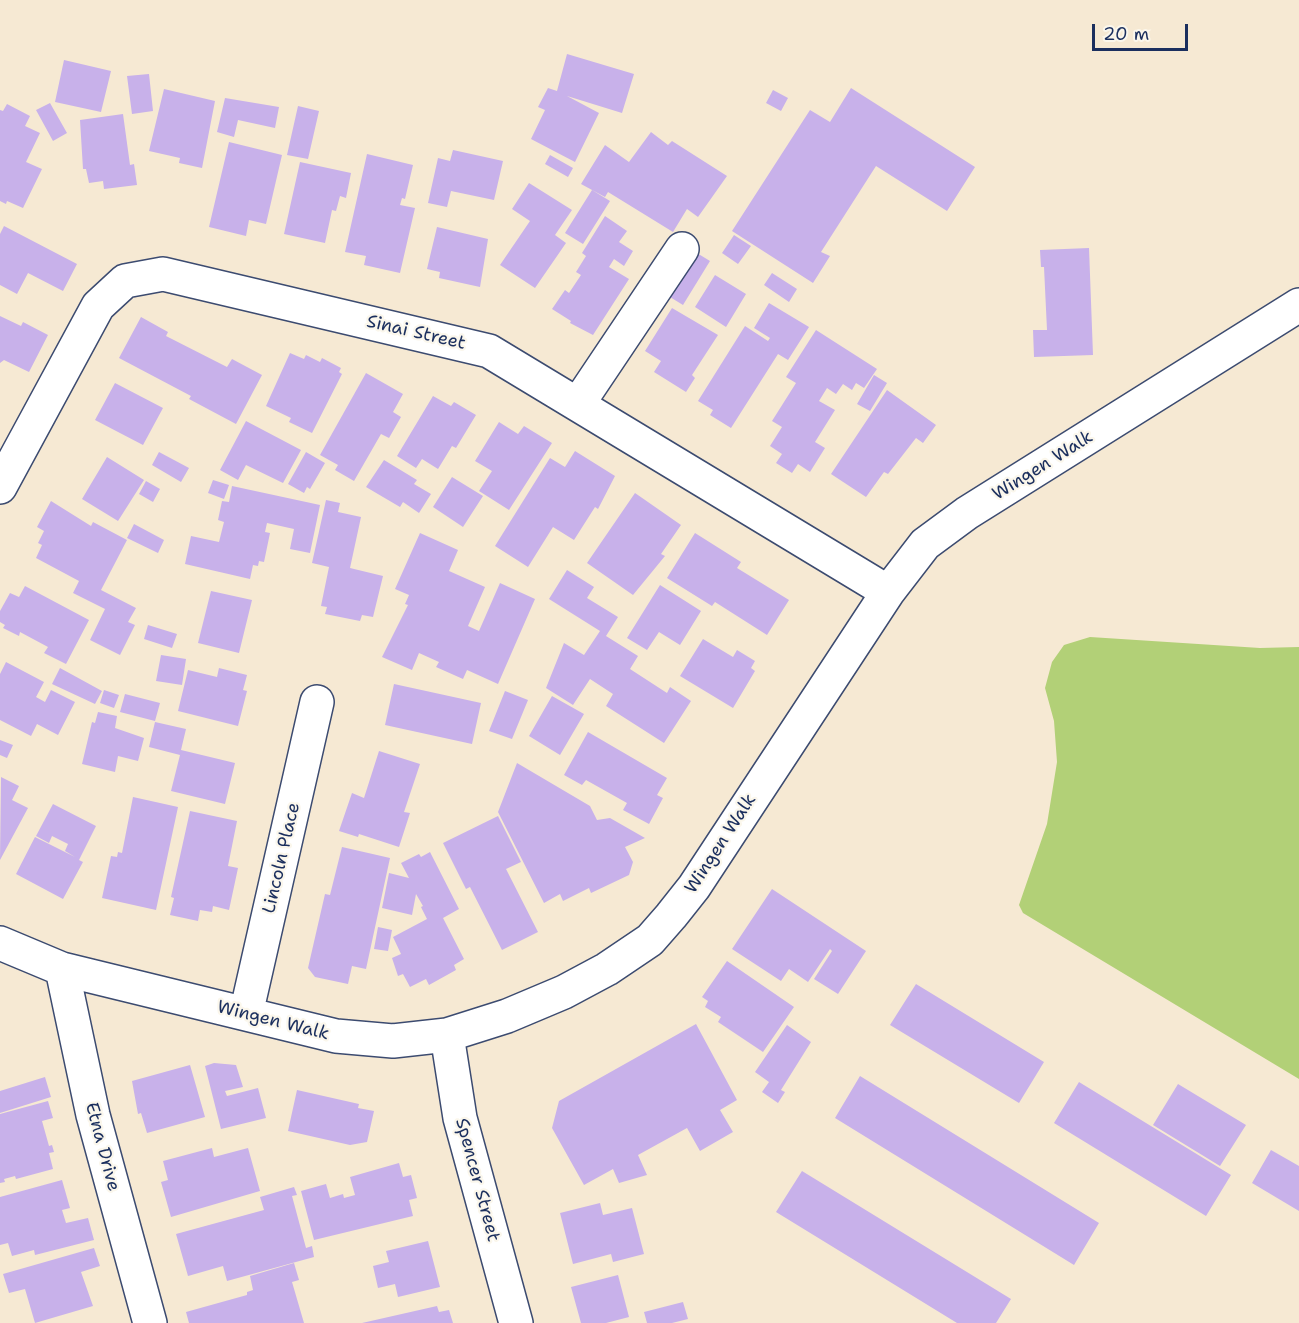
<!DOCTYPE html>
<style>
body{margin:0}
#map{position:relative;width:1299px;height:1323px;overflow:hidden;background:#f6e9d3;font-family:"Shantell Sans",sans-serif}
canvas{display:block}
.scale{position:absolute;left:1092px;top:24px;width:96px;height:27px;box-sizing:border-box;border:3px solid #1b2f5e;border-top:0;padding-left:8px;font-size:18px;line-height:21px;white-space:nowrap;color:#1b2f5e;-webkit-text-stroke:4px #fbf7ec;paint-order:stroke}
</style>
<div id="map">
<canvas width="1299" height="1323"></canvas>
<div class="scale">20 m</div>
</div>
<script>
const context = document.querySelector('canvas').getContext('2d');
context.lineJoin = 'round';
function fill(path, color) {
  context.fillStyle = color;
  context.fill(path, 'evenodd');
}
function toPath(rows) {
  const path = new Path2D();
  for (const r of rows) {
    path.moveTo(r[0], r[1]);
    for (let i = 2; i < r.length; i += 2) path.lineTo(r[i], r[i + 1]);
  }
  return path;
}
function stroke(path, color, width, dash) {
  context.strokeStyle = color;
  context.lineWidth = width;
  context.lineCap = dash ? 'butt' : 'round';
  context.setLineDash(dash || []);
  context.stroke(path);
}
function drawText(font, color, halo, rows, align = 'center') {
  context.font = font + ' "Shantell Sans",sans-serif';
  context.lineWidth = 4.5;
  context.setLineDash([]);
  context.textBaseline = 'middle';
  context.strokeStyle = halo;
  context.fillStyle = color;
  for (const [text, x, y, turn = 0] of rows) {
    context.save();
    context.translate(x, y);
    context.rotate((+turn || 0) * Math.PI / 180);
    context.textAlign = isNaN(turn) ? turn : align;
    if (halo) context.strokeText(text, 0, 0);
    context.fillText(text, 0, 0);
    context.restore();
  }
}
fill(toPath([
 [1090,637,1260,648,1299,647,1299,1079,1023,913,1019,905,1047,824,1057,762,1054,721,1045,688,1052,662,1064,645]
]), '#b2d077');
fill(toPath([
 [567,54,634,74,622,113,567,96,599,113,575,162,531,139,545,110,538,107,548,88,557,91],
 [64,60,111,71,101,112,55,102],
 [149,74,153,111,132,114,127,76],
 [851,88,975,167,947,211,876,166,821,252,830,256,813,283,732,231,810,110,830,122],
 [164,89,215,101,202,168,179,163,180,158,149,151],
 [773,90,788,98,781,111,766,103],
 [225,98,279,107,275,128,238,120,234,137,217,132],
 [50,103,67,133,53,141,36,110],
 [7,104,30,116,25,126,40,133,26,162,42,169,23,208,7,201,6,204,0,201,0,110,3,111],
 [298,106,319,111,308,159,287,155],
 [123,114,130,165,134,164,137,185,104,189,103,181,89,183,86,169,83,169,80,120],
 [651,132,668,145,672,141,727,176,698,217,687,209,673,232,608,192,605,197,581,184,605,145,629,162],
 [229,142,282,155,266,224,249,220,246,236,209,227],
 [453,150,503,161,494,200,451,191,447,207,428,203,438,158,450,161],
 [367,154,413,165,405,199,402,198,400,205,415,208,400,273,364,265,366,256,345,252],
 [550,155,573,168,568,177,545,164],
 [300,162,351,173,346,198,340,196,336,211,332,210,325,243,284,234],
 [529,183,572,210,555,235,566,243,535,288,500,265,530,221,512,209],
 [592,190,610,201,583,244,565,233],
 [605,216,627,231,619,242,633,251,624,266,614,259,609,267,629,279,593,335,570,323,571,321,552,309,565,290,569,293,581,275,576,272,586,256,582,253],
 [4,226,77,264,63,291,28,273,17,294,0,285,0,234],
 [437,227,488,239,480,287,439,278,440,272,427,269],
 [734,235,751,246,738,264,722,253],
 [1089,248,1093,355,1034,357,1033,330,1047,330,1044,267,1041,267,1040,250],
 [692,250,710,261,683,305,665,294],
 [772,273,797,289,789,302,764,285],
 [715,275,746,294,726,327,695,307],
 [769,303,809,327,788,360,778,354,731,428,710,415,713,410,698,401,745,326,768,341,770,338,754,328],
 [672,308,718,335,692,375,695,378,686,392,654,372,661,361,645,351],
 [0,316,21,326,23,322,48,335,29,372,4,360,0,363],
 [141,317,168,332,166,336,227,367,232,359,262,375,236,424,189,399,191,396,119,358],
 [816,330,877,369,864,388,856,383,852,390,843,384,836,394,827,388,819,401,835,410,815,442,825,448,810,472,798,464,792,473,776,463,782,454,770,446,782,427,772,421,796,383,786,377],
 [290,353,304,359,306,355,320,362,322,358,341,368,339,372,342,374,312,433,289,422,291,418,266,406],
 [366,373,403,394,393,412,401,417,389,438,381,434,354,481,335,470,338,465,320,455],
 [874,375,887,383,870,411,857,404],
 [115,383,163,408,143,445,95,420],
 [887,390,936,425,923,443,916,438,888,474,884,472,866,497,831,474],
 [433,396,451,406,454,402,476,415,456,448,452,446,438,469,422,459,416,468,397,456],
 [246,421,301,450,283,483,246,465,238,480,220,470],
 [499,422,518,434,524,426,552,443,509,510,479,491,492,471,475,461],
 [575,451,615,476,598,509,595,507,574,540,553,527,528,567,495,546,550,458,565,467],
 [159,452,189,468,181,482,152,465],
 [306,452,325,463,310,489,307,487,304,493,288,484],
 [107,457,144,480,118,521,82,499],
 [384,460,417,480,414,484,431,494,419,513,403,502,400,507,366,487],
 [452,477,483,496,463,527,433,507],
 [213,480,229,485,224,499,208,493],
 [146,481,160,489,153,502,139,494],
 [232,486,320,505,310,553,290,549,294,529,267,523,265,532,270,533,264,562,259,561,258,566,253,565,250,579,185,564,191,536,219,542,224,522,218,520,222,501,229,502],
 [635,493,681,525,661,554,665,556,633,595,587,563],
 [326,500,340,503,338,512,361,517,350,568,383,576,373,617,362,615,360,621,325,614,327,607,321,606,329,567,312,563],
 [51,501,91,526,93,522,127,540,101,590,136,608,128,622,135,625,120,655,90,640,105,609,73,593,79,581,36,558,42,545,38,543,44,531,37,527],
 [134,524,164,540,158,553,127,538],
 [420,533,458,550,449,571,485,587,468,626,479,631,500,583,535,599,498,684,467,670,463,679,436,667,439,662,419,653,412,670,382,657,408,605,405,604,409,595,395,589],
 [695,533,741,562,737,568,789,600,767,635,715,602,712,606,667,578],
 [567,570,594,587,587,598,618,617,606,636,638,656,630,669,667,693,670,687,691,701,664,743,606,706,613,694,590,679,573,705,546,688,564,643,584,655,600,631,549,599],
 [660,585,701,611,680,645,659,632,647,650,627,638],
 [25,586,89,620,66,664,44,653,48,647,20,632,19,636,3,628,5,625,0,622,0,611,10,593,19,597],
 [211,591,252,600,239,653,198,643],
 [148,625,177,634,172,648,144,639],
 [703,639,733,657,737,650,755,661,751,668,755,671,733,708,680,676],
 [161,655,186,659,182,685,156,681],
 [6,662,44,682,36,697,45,702,51,690,75,702,58,735,37,724,31,736,0,720,0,674],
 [60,668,102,691,95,704,52,684],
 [219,668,247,675,243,690,247,691,238,726,178,711,188,670,217,677],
 [394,684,481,703,472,744,385,725],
 [104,690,119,695,114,708,100,703],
 [505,691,528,700,512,739,489,731],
 [125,694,160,703,155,721,120,712],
 [552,696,584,714,560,755,529,736],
 [98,712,117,716,115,728,144,738,138,761,118,756,115,772,82,764,92,722,95,723],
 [155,722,186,729,181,750,235,763,225,804,171,791,180,755,149,747],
 [588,732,667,778,657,795,663,798,649,824,623,810,627,803,586,780,582,785,564,775],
 [0,740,13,745,7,758,0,755],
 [379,751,420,764,404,812,410,813,399,847,359,834,358,837,339,831,352,793,364,798],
 [517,763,590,806,597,820,610,818,645,838,625,847,633,862,629,875,591,893,589,888,563,901,560,894,544,903,498,812],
 [1,777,19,786,12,800,28,808,0,860],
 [133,797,178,807,156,910,102,898,111,856,117,857,118,852,122,853],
 [53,804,96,826,79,860,83,862,63,899,16,874,35,837,75,857,65,851,68,844,52,836,49,843,36,836],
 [190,811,237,821,228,866,238,868,229,910,213,906,212,912,200,910,198,921,170,915,174,898,171,897],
 [498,816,521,862,506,869,538,932,502,950,470,887,466,889,443,843],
 [342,847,390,858,366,969,352,966,348,984,315,977,308,968,325,894,330,895],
 [430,852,459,909,443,918,464,959,454,965,456,970,429,985,426,979,410,987,403,974,398,976,392,958,401,954,393,937,427,919,421,907,423,906,416,894,412,915,382,908,389,873,409,878,401,863,419,854,421,857],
 [772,889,866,951,838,994,814,979,832,951,830,949,808,982,789,969,781,981,732,949],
 [378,927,392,930,388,951,374,949],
 [727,961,794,1007,763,1052,718,1022,721,1017,705,1007,708,1001,702,997],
 [916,984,1044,1062,1019,1103,890,1025],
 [696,1024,737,1100,720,1110,733,1132,700,1151,687,1128,638,1155,647,1175,619,1183,613,1169,584,1185,552,1128,559,1101],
 [787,1025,811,1042,781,1090,785,1092,778,1103,762,1092,769,1082,755,1072],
 [214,1063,236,1065,243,1087,225,1091,227,1096,258,1088,266,1118,221,1129,205,1066],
 [190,1065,205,1117,147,1133,141,1113,138,1114,132,1081],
 [860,1076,1099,1223,1074,1265,835,1118],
 [45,1077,51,1097,0,1113,0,1091],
 [1079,1082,1231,1175,1206,1216,1054,1123],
 [1178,1084,1246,1125,1220,1166,1153,1125],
 [297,1090,359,1104,358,1108,374,1111,367,1142,350,1145,288,1131],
 [48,1101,53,1118,42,1121,49,1146,52,1145,54,1152,49,1153,53,1169,16,1179,15,1176,4,1179,5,1182,0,1183,0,1114],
 [212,1148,214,1157,248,1148,260,1191,171,1217,161,1182,168,1180,163,1161],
 [1271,1150,1299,1166,1299,1211,1252,1183],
 [399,1163,403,1177,411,1175,417,1198,409,1200,413,1216,314,1240,301,1191,326,1184,330,1198,343,1194,344,1198,355,1195,350,1177],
 [802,1171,1011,1299,996,1323,957,1323,776,1212],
 [62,1180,70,1208,62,1210,66,1223,88,1218,94,1240,35,1255,34,1250,12,1256,8,1243,0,1245,0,1197],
 [294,1187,297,1195,292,1196,306,1248,312,1246,314,1257,227,1281,223,1266,188,1276,176,1234,264,1210,260,1197],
 [600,1203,603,1215,632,1208,644,1254,613,1262,611,1254,573,1264,560,1213],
 [428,1241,440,1287,398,1297,395,1284,378,1288,373,1266,389,1262,386,1251],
 [94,1248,100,1266,81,1272,93,1306,35,1323,25,1289,9,1293,3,1274],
 [294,1263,299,1280,292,1282,304,1323,189,1323,186,1312,247,1295,247,1292,253,1290,250,1276],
 [618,1275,629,1317,606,1323,581,1323,571,1287],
 [683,1302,688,1319,672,1323,647,1323,644,1312],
 [437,1306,439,1312,449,1310,453,1323,362,1323]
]), '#c8b1ea');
const minor = toPath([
 [578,404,682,249],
 [0,487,98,306,125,281,163,274,489,351,888,592],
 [0,943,62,969,336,1036,393,1041,447,1035,507,1016,564,992,607,969,650,940,671,916,694,887,888,592,925,544,967,513,1299,305],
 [62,969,93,1115,150,1323],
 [246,1014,317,702],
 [447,1035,460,1118,516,1323]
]);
stroke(minor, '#3c4b70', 36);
stroke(minor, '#fff', 33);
drawText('18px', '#1b2f5e', '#fbf7ec', [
 ["Sinai Street",416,333,13],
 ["Wingen Walk",1043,466,-32],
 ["Wingen Walk",721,844,-57],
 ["Lincoln Place",282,858,-77],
 ["Wingen Walk",273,1021,14],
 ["Etna Drive",102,1147,75],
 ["Spencer Street",477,1180,75]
]);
</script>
